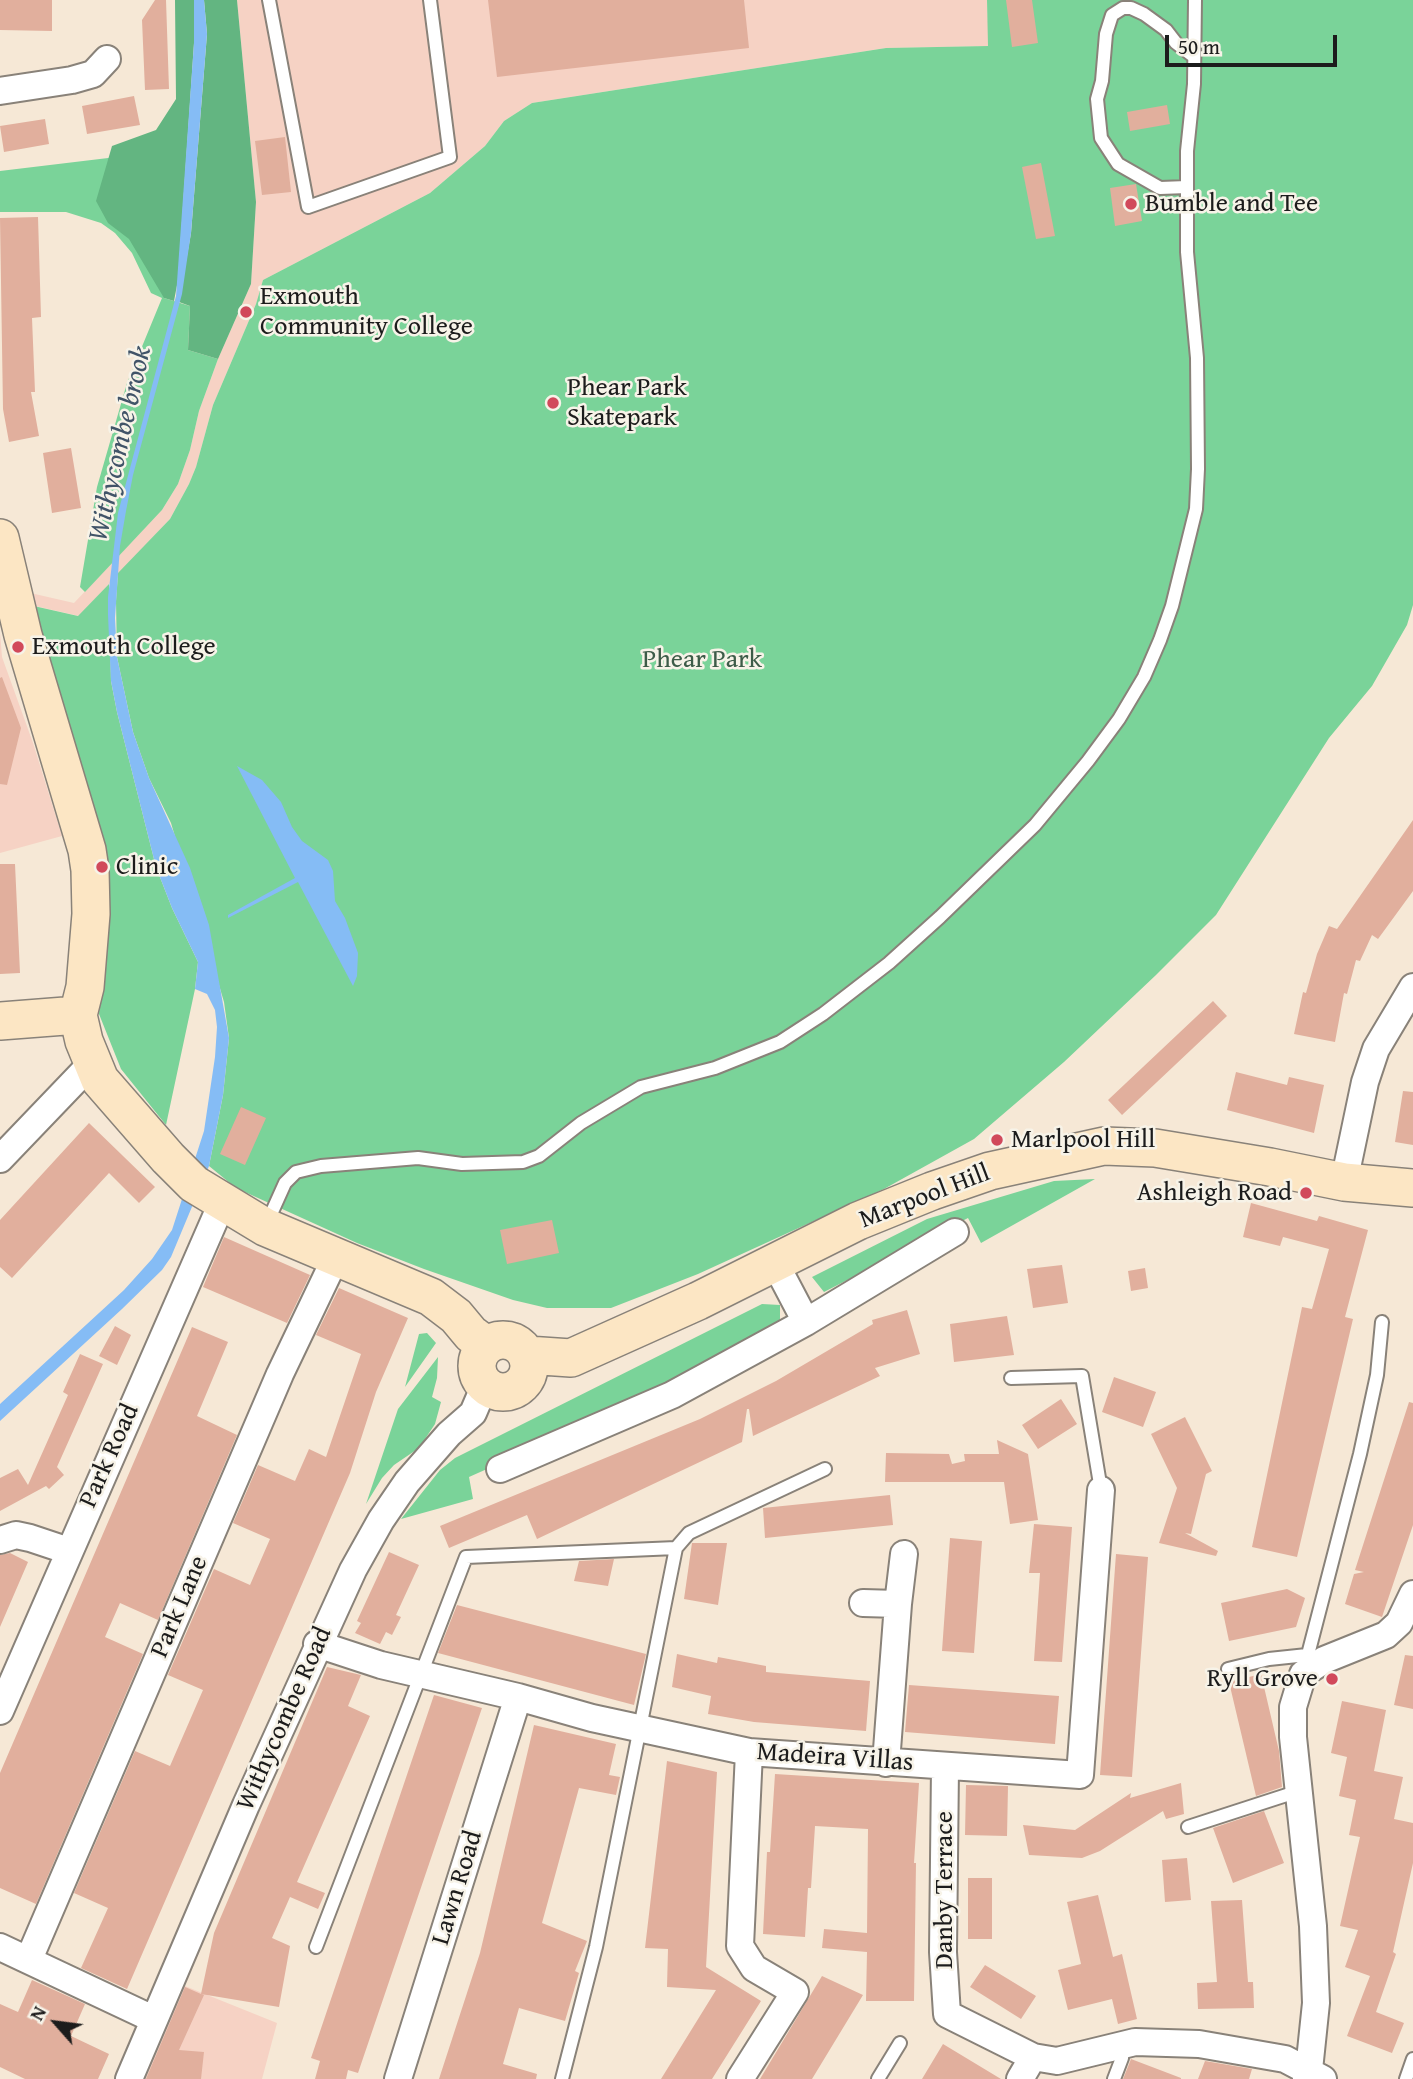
<!DOCTYPE html>
<style>
body{margin:0}
#map{position:relative;width:1413px;height:2079px;overflow:hidden;background:#f6e8d6;font-family:"Gentium Book Plus",serif}
canvas{display:block}
.north{position:absolute;left:21px;top:1988px;width:70px;height:70px;-webkit-text-stroke:5px #f7f3e8;paint-order:stroke;rotate:298deg;font-size:19px;font-weight:700;line-height:28px;text-align:center;color:#1c1c1c}
.north::after{content:'';display:block;margin:auto;width:24px;height:32px;background:#1c1c1c;clip-path:polygon(50% 0,100% 100%,50% 72%,0 100%)}
.scale{position:absolute;left:1165px;top:35px;width:172px;height:32px;box-sizing:border-box;border:4px solid #1c1c1c;border-top:0;padding-left:9px;font-size:21px;line-height:24px;white-space:nowrap;color:#1c1c1c;-webkit-text-stroke:5px #f7f3e8;paint-order:stroke}
</style>
<div id="map">
<canvas width="1413" height="2079"></canvas>
<div class="north">N</div>
<div class="scale">50 m</div>
</div>
<script>
const context = document.querySelector('canvas').getContext('2d');
context.lineJoin = 'round';
function fill(path, color) {
  context.fillStyle = color;
  context.fill(path, 'evenodd');
}
function toPath(rows) {
  const path = new Path2D();
  for (const r of rows) {
    if (r.length === 3) {
      path.moveTo(r[0] + r[2], r[1]);
      path.arc(r[0], r[1], r[2], 0, 2 * Math.PI);
      continue;
    }
    path.moveTo(r[0], r[1]);
    for (let i = 2; i < r.length; i += 2) path.lineTo(r[i], r[i + 1]);
  }
  return path;
}
function stroke(path, color, width, dash) {
  context.strokeStyle = color;
  context.lineWidth = width;
  context.lineCap = dash ? 'butt' : 'round';
  context.setLineDash(dash || []);
  context.stroke(path);
}
function drawText(font, color, halo, rows, align = 'center') {
  context.font = font + ' "Gentium Book Plus",serif';
  context.lineWidth = 5;
  context.setLineDash([]);
  context.textBaseline = 'middle';
  context.strokeStyle = halo;
  context.fillStyle = color;
  for (const [text, x, y, turn = 0] of rows) {
    context.save();
    context.translate(x, y);
    context.rotate((+turn || 0) * Math.PI / 180);
    context.textAlign = isNaN(turn) ? turn : align;
    if (halo) context.strokeText(text, 0, 0);
    context.fillText(text, 0, 0);
    context.restore();
  }
}
fill(toPath([
 [237,0,987,0,989,46,886,48,532,103,504,121,485,146,430,193,263,280,256,304,213,405,196,467,189,484,170,519,79,616,0,598,0,586,74,603,162,510,178,484,190,450,199,411,218,359,251,284,256,202],
 [0,633,2,657,33,743,62,836,0,853],
 [175,1982,277,2023,262,2079,137,2079]
]), '#f6d2c4');
fill(toPath([
 [987,0,1413,0,1413,605,1407,625,1372,686,1329,738,1216,915,1156,975,1064,1062,974,1139,884,1189,698,1274,611,1308,547,1308,513,1300,424,1269,357,1243,236,1188,209,1166,223,1095,229,1038,224,1002,171,823,149,778,133,732,117,657,116,601,118,573,170,519,189,484,196,467,213,405,256,304,263,280,430,193,485,146,504,121,532,103,886,48,988,46],
 [183,149,164,298,190,306,188,350,218,359,199,411,190,450,178,484,162,510,85,592,80,587,97,487,127,383,162,298,151,293,132,253,115,233,101,223,66,212,0,212,0,171],
 [109,584,111,681,117,712,156,867,172,908,198,962,195,989,166,1125,121,1069,99,1014,105,882,25,604,78,616],
 [1095,1179,981,1243,968,1218,824,1292,812,1277,927,1219,1054,1181],
 [762,1304,780,1305,780,1327,678,1384,469,1477,473,1499,401,1519,440,1470,455,1458],
 [427,1333,436,1343,405,1387,419,1334],
 [438,1357,437,1378,432,1397,441,1402,435,1424,419,1448,394,1465,382,1478,366,1504,398,1409]
]), '#7ad399');
fill(toPath([
 [175,0,194,0,194,43,178,280,174,301,164,298,129,239,108,223,96,201,112,146,156,130,176,99],
 [204,0,237,0,256,202,251,284,218,359,188,350,190,306,179,302,191,233,207,34]
]), '#63b581');
fill(toPath([
 [194,0,204,0,207,34,191,233,182,294,133,475,126,511,120,546,115,618,117,657,133,732,149,778,190,868,209,925,229,1038,223,1095,209,1166,171,1257,162,1270,122,1309,0,1421,0,1404,124,1290,152,1259,172,1230,204,1131,215,1057,217,1027,215,1010,207,994,195,989,198,962,172,908,156,867,117,712,111,681,108,615,108,597,118,513,176,296,194,43],
 [237,766,262,780,281,802,292,827,302,841,328,860,333,871,335,901,345,918,358,953,357,976,353,986,298,882,228,918,228,915,295,878]
]), '#85bcf5');
fill(toPath([
 [0,0,52,0,52,31,0,30],
 [155,0,166,0,169,89,145,90,142,20],
 [488,0,744,0,749,48,497,77],
 [1006,0,1032,0,1038,43,1012,47],
 [134,96,140,125,87,134,82,106],
 [1167,105,1170,124,1130,131,1127,112],
 [45,119,49,144,4,152,0,126],
 [285,137,291,192,262,195,255,141],
 [1041,163,1055,236,1036,239,1022,167],
 [1136,184,1142,221,1115,226,1110,188],
 [38,217,41,317,32,318,35,392,31,392,39,436,9,442,3,409,0,218],
 [71,448,81,508,52,513,43,453],
 [2,677,21,728,7,785,0,784,0,678],
 [1413,820,1413,891,1378,939,1372,935,1360,961,1356,960,1347,994,1344,993,1335,1042,1294,1034,1303,992,1306,993,1317,954,1329,926,1337,929],
 [0,864,15,864,20,973,0,974],
 [1213,1001,1227,1016,1122,1115,1108,1100],
 [1236,1072,1287,1085,1289,1077,1324,1085,1314,1133,1227,1110],
 [1403,1091,1413,1092,1413,1145,1395,1142],
 [241,1107,266,1118,245,1165,220,1154],
 [89,1123,155,1187,139,1203,109,1173,12,1278,0,1267,0,1220],
 [1251,1203,1317,1221,1319,1216,1368,1230,1345,1317,1353,1319,1297,1557,1252,1547,1302,1307,1312,1309,1329,1249,1283,1237,1280,1246,1243,1237],
 [552,1220,559,1253,507,1264,500,1230],
 [224,1237,310,1275,287,1323,203,1287],
 [1062,1265,1068,1303,1033,1308,1027,1269],
 [1145,1268,1148,1288,1131,1291,1128,1271],
 [339,1288,408,1318,376,1392,350,1473,127,1989,81,1968,108,1908,74,1893,135,1751,170,1766,203,1690,168,1675,214,1569,250,1585,270,1539,233,1523,258,1465,295,1481,309,1449,326,1457,361,1354,316,1335],
 [907,1310,920,1354,875,1368,880,1376,753,1436,749,1409,747,1409,742,1442,537,1539,527,1515,449,1548,440,1526,700,1419,776,1381,873,1324,872,1320],
 [1007,1316,1014,1355,954,1362,950,1324],
 [115,1326,131,1335,117,1365,99,1356],
 [192,1327,228,1342,197,1416,237,1435,158,1620,120,1603,105,1637,143,1654,36,1904,0,1888,0,1773],
 [80,1354,103,1364,57,1467,64,1475,49,1489,46,1486,0,1511,0,1478,18,1469,28,1485,68,1395,63,1392],
 [1114,1377,1156,1392,1143,1427,1102,1412],
 [1061,1399,1077,1424,1038,1449,1022,1425],
 [1409,1402,1413,1403,1413,1525,1382,1617,1345,1604,1354,1574,1364,1572,1355,1570],
 [1185,1417,1212,1471,1206,1474,1191,1534,1185,1533,1218,1551,1216,1556,1159,1543,1177,1488,1151,1434],
 [997,1440,1028,1454,1038,1520,1010,1524,1004,1482,885,1482,886,1453,949,1454,952,1464,965,1461,964,1454,999,1454],
 [890,1495,893,1525,765,1538,763,1508],
 [1034,1524,1072,1527,1062,1662,1034,1661,1040,1573,1029,1573],
 [950,1538,982,1541,974,1653,942,1651],
 [692,1543,727,1543,718,1605,684,1599],
 [389,1552,419,1565,396,1615,401,1617,392,1635,386,1632,380,1644,355,1633,361,1623,357,1621],
 [10,1553,28,1562,0,1627,0,1555],
 [1116,1554,1148,1557,1132,1777,1100,1775],
 [614,1559,608,1586,574,1581,579,1561],
 [1287,1589,1305,1598,1296,1627,1229,1641,1221,1603],
 [457,1605,646,1654,634,1705,438,1653],
 [677,1654,717,1663,718,1657,766,1666,766,1672,870,1681,866,1731,754,1722,708,1714,711,1696,672,1687],
 [1405,1655,1413,1656,1413,1709,1394,1705],
 [327,1667,361,1675,348,1706,370,1716,297,1882,325,1893,318,1909,290,1897,272,1938,290,1946,279,2007,201,1994,204,1995,179,2050,204,2052,201,2079,146,2079,185,1987,201,1994,214,1933],
 [1261,1674,1279,1751,1282,1787,1256,1796,1229,1682],
 [909,1685,1059,1696,1055,1744,905,1732],
 [434,1695,482,1708,358,2073,348,2070,346,2079,315,2079,320,2061,311,2058],
 [1342,1701,1386,1710,1374,1771,1403,1777,1394,1819,1413,1823,1413,1863,1393,1952,1396,1954,1376,2012,1404,2023,1392,2053,1347,2036,1370,1976,1345,1967,1358,1930,1340,1926,1360,1837,1349,1835,1356,1800,1339,1796,1347,1757,1331,1753],
 [534,1725,616,1744,609,1775,620,1777,616,1795,579,1788,542,1923,587,1941,575,1971,579,1973,565,2021,519,2008,503,2064,537,2074,536,2079,439,2079,480,1953],
 [667,1761,717,1772,706,1967,761,2001,712,2079,661,2079,716,1990,667,1987,668,1949,645,1948],
 [775,1774,919,1783,914,1863,916,1863,914,2001,866,2001,867,1952,822,1948,824,1929,867,1933,868,1829,815,1826,811,1888,808,1888,805,1937,763,1934,767,1852,770,1852],
 [1181,1783,1184,1814,1166,1819,1163,1811,1100,1851,1082,1858,1029,1855,1023,1825,1075,1830,1131,1793,1130,1798],
 [966,1785,1008,1786,1007,1836,965,1835],
 [1264,1811,1284,1863,1233,1883,1213,1828],
 [1187,1858,1191,1900,1165,1902,1162,1860],
 [968,1878,992,1878,992,1939,968,1939],
 [1098,1895,1113,1957,1122,1954,1137,2019,1118,2024,1112,1999,1068,2010,1058,1970,1081,1964,1067,1902],
 [1242,1900,1248,1982,1253,1982,1254,2008,1198,2009,1197,1983,1217,1982,1211,1901],
 [985,1965,1036,1996,1021,2019,970,1987],
 [822,1976,863,1995,812,2079,760,2079],
 [32,1980,85,2004,71,2036,109,2054,98,2079,25,2079,0,2067,0,2004,18,2012],
 [943,2044,1001,2079,922,2079],
 [1131,2059,1181,2078,1181,2079,1123,2079],
 [1205,2061,1252,2069,1249,2079,1198,2079]
]), '#e1af9d');
const lane = toPath([
 [269,0,308,207,450,157,430,0],
 [1187,187,1160,188,1118,164,1101,138,1097,99,1102,81,1106,34,1112,15,1123,8,1131,8,1144,14,1166,30,1176,43,1193,56],
 [267,1223,285,1183,296,1172,321,1166,418,1158,462,1164,523,1162,539,1156,581,1123,641,1087,715,1068,780,1042,823,1014,889,963,940,917,1035,825,1088,761,1119,719,1144,677,1160,640,1172,606,1196,509,1198,469,1197,358,1187,252,1187,151,1194,84,1195,0],
 [1011,1378,1082,1376,1101,1490],
 [1228,1669,1269,1659,1307,1655],
 [1304,1670,1360,1454,1377,1375,1382,1322],
 [1188,1827,1299,1791],
 [316,1947,466,1557,676,1548,689,1533,825,1469],
 [562,2079,596,1947,676,1548],
 [878,2079,900,2043],
 [1114,2079,1122,2058,1123,2045],
 [1406,2079,1413,2059]
]);
const street = toPath([
 [0,91,72,80,93,74,107,59],
 [0,1159,92,1063],
 [1344,1182,1365,1082,1376,1049,1413,987],
 [775,1263,806,1322],
 [500,1469,672,1395,806,1322,955,1232],
 [0,1540,16,1535,30,1538,69,1551],
 [863,1603,898,1604],
 [317,1644,381,1665,518,1697,592,1718,749,1752,1080,1775,1101,1490],
 [0,1711,222,1203],
 [886,1763,898,1604,904,1554],
 [945,1767,943,1952,947,2014,1033,2057,1057,2061,1135,2042,1199,2044,1285,2059,1323,2079],
 [0,1947,153,2019],
 [29,1959,280,1374,336,1257],
 [129,2079,246,1805,353,1570,381,1520,407,1482,449,1434,473,1413,485,1385],
 [398,2079,518,1697],
 [740,2079,795,1992,754,1968,740,1946,749,1752],
 [1020,2079,1033,2057],
 [1306,2079,1309,2070,1316,2003,1313,1926,1293,1737,1293,1707,1303,1674,1324,1660,1386,1635,1399,1623,1413,1594]
]);
const secondary = toPath([
 [0,538,23,635,87,850,90,870,91,914,85,987,78,1015,84,1041,100,1080,168,1158,194,1184,265,1227,431,1297,456,1316,471,1334,486,1345],
 [0,1021,78,1015],
 [503,1366,26],
 [527,1355,571,1358,698,1301,858,1221,932,1191,990,1171,1104,1146,1155,1148,1270,1167,1344,1182,1413,1188]
]);
stroke(lane, '#898279', 16);
stroke(street, '#898279', 30);
stroke(secondary, '#898279', 40);
stroke(lane, '#fff', 12);
stroke(street, '#fff', 26);
stroke(secondary, '#fce6c4', 37);
for (const [x, y, r, color] of [
 [1131,204,7,"#d1495b"],
 [246,312,7,"#d1495b"],
 [553,403,7,"#d1495b"],
 [18,647,7,"#d1495b"],
 [102,867,7,"#d1495b"],
 [997,1140,7,"#d1495b"],
 [1306,1193,7,"#d1495b"],
 [1332,1679,7,"#d1495b"]
]) {
  const dot = new Path2D();
  dot.arc(x, y, r, 0, 2 * Math.PI);
  context.fillStyle = color;
  context.fill(dot);
  stroke(dot, '#f7f3e8', 2.5);
}
drawText('26px', '#1c1c1c', '#f7f3e8', [
 ["Bumble and Tee",1145,204],
 ["Exmouth",260,297],
 ["Community College",260,327],
 ["Phear Park",567,388],
 ["Skatepark",567,418],
 ["Exmouth College",32,647],
 ["Clinic",116,867],
 ["Marlpool Hill",1011,1140],
 ["Ashleigh Road",1292,1193,"right"],
 ["Ryll Grove",1318,1679,"right"]
], 'left');
drawText('26px', '#3d5c48', '#f7f3e8', [
 ["Phear Park",702,660]
]);
drawText('26px', '#1c1c1c', '#f7f3e8', [
 ["Marpool Hill",925,1197,-21],
 ["Park Road",110,1456,-66],
 ["Park Lane",180,1607,-67],
 ["Withycombe Road",285,1719,-66],
 ["Madeira Villas",835,1758,4],
 ["Lawn Road",458,1888,-73],
 ["Danby Terrace",945,1890,-90]
]);
drawText('italic 28px', '#415468', '#f7f3e8', [
 ["Withycombe brook",121,444,-77]
]);
</script>
